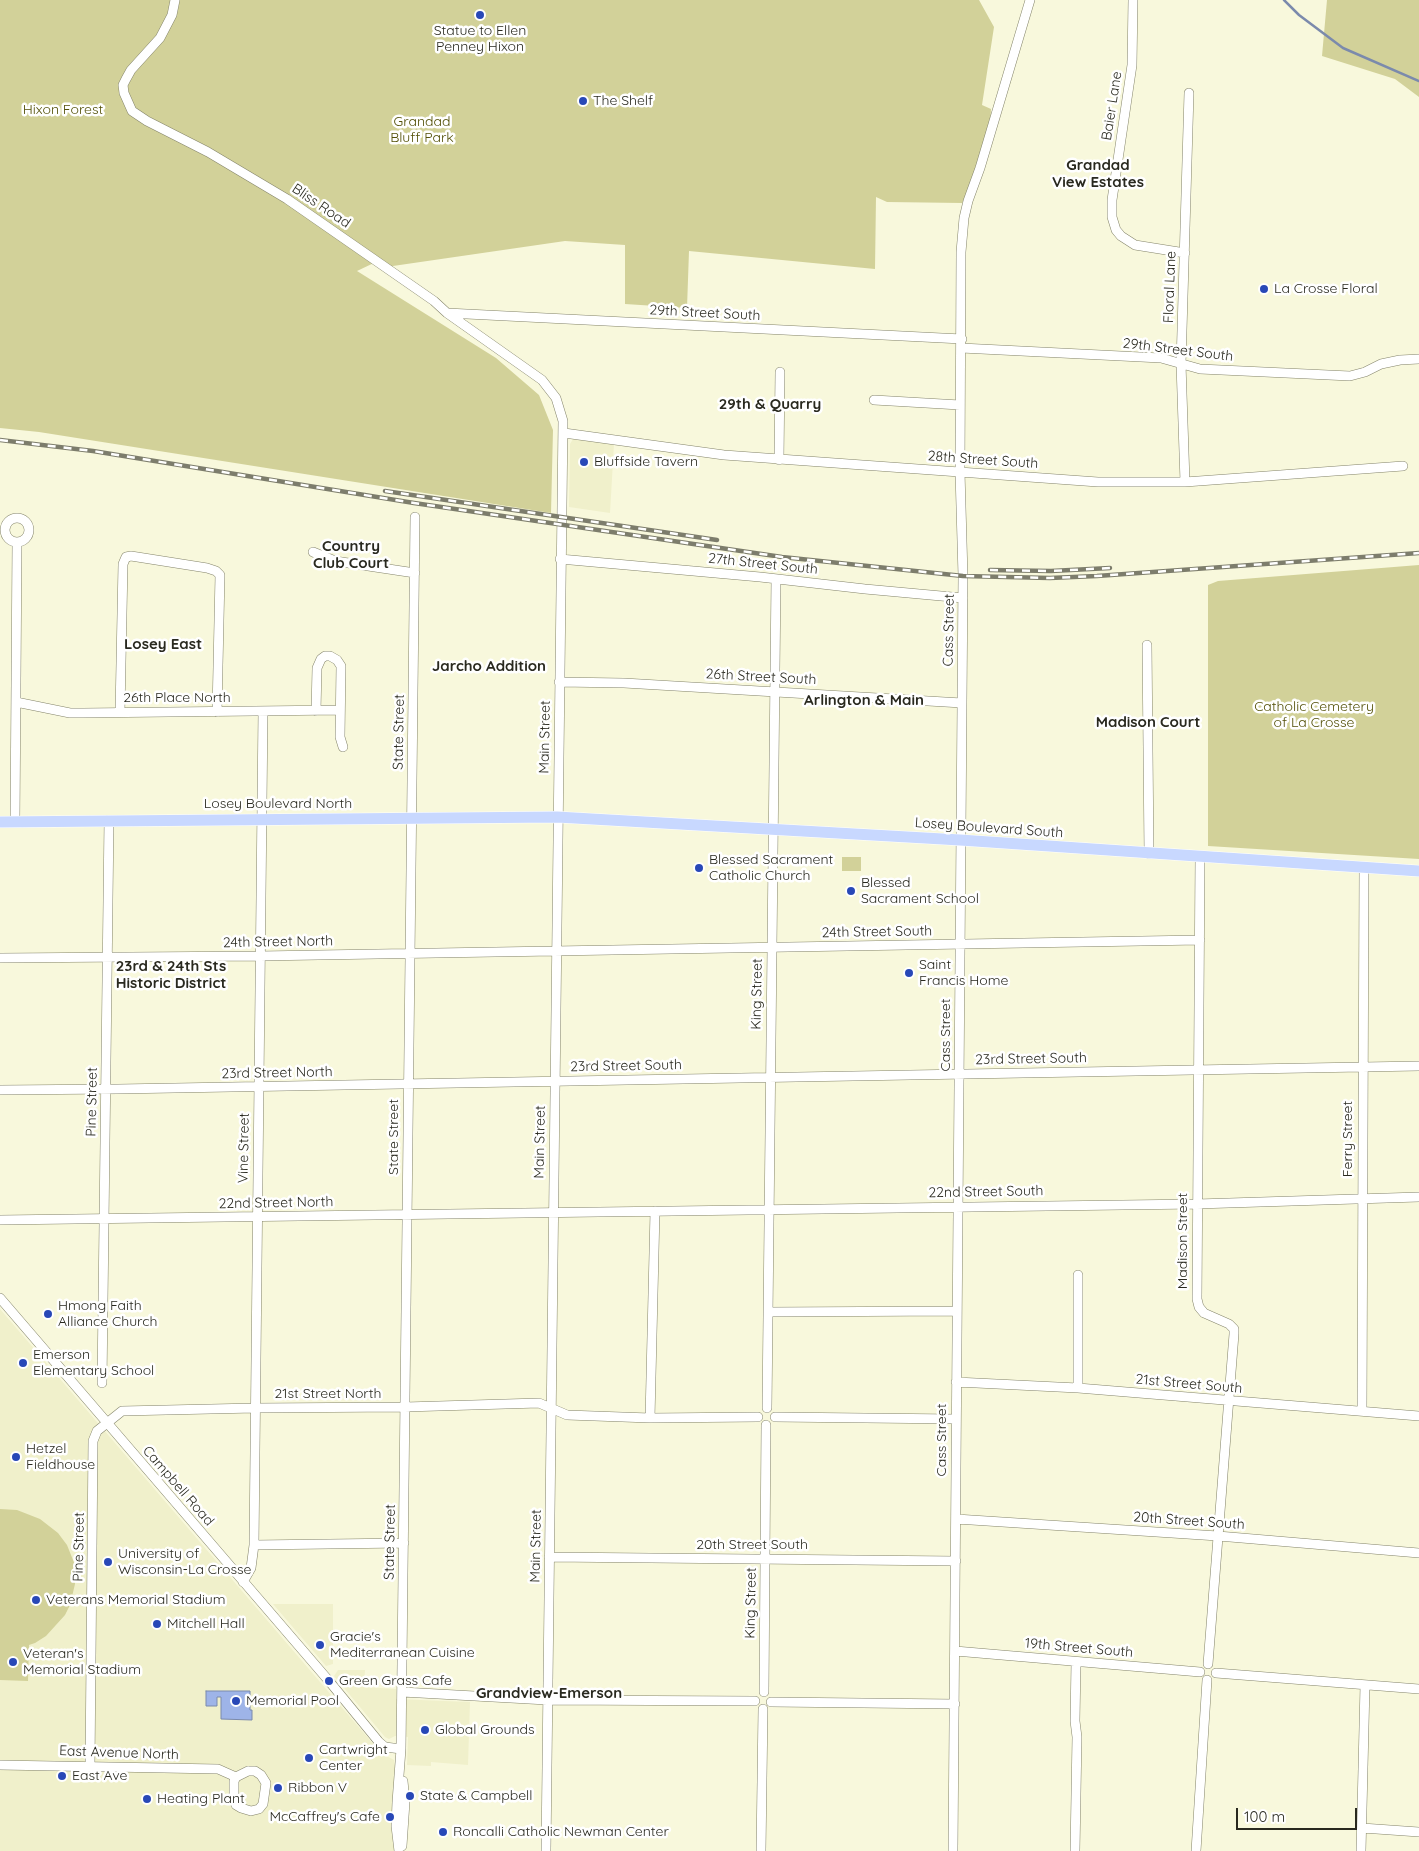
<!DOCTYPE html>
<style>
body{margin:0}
#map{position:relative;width:1419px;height:1851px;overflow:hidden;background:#f8f8dc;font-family:Quicksand,sans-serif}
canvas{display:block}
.scale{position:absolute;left:1236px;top:1808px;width:121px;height:22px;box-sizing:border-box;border:2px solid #29291f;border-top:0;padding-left:6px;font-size:15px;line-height:18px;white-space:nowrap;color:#29291f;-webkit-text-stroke:4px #fff;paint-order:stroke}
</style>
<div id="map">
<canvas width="1419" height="1851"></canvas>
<div class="scale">100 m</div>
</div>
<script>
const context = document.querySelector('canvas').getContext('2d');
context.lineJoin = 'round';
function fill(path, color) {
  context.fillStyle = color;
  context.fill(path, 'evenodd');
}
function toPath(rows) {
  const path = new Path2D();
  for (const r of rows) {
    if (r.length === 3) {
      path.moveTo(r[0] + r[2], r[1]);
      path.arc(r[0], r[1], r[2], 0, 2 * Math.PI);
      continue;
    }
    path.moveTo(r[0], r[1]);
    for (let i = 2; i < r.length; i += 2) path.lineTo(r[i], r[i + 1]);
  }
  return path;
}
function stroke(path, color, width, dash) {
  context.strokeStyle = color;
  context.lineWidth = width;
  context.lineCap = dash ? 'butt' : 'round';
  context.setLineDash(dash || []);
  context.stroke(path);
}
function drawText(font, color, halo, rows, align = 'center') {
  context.font = font + ' Quicksand,sans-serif';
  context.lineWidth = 5;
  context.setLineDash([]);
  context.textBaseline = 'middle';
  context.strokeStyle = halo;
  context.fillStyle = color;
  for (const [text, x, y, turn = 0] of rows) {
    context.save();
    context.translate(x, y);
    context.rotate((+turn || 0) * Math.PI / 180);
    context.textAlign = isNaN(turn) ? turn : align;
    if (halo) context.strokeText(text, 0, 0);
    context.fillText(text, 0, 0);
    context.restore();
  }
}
fill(toPath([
 [573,439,614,444,610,513,569,507,570,444],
 [0,1309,381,1753,394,1760,396,1772,395,1851,0,1851],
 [273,1604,333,1604,333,1664,326,1666],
 [338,1670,365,1670,364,1687,396,1689,396,1699,470,1702,468,1765,431,1762,431,1766,407,1765,408,1737,395,1736,389,1739,385,1737,334,1676]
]), '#f0f0cb');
fill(toPath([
 [0,0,979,0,994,27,982,105,991,109,990,129,968,188,968,201,963,201,962,203,887,202,876,197,875,269,689,251,687,308,625,304,625,245,565,241,386,267,378,261,357,271,496,358,539,395,553,430,551,513,39,432,0,428],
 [1327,0,1419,0,1419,97,1395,79,1322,56],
 [1419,565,1419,859,1208,846,1208,585,1218,581],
 [842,857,861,857,861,871,842,871],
 [0,1509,17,1510,40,1519,58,1533,67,1545,75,1565,75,1584,70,1605,65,1615,46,1636,35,1643,29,1645,28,1681,0,1680]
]), '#d2d199');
const water = toPath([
 [206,1691,250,1691,250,1710,252,1710,252,1720,221,1719,221,1697,217,1697,217,1706,206,1706,206,1691]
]);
fill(water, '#9eb4e8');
stroke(water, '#7b8aac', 1);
stroke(toPath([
 [1284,0,1299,15,1343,48,1419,81]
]), '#7b8aac', 2.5);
const minor = toPath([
 [175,0,172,15,160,38,131,70,126,79,123,85,124,93,132,111,147,121,208,152,287,199,434,301,447,313,542,380,556,398,563,421,546,1851],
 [1133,0,1132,65,1112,200,1112,217,1116,230,1121,236,1135,245,1185,253],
 [447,313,962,339],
 [961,348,1161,358,1200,369,1350,376,1365,372,1381,364,1400,360,1419,359],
 [874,400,960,405],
 [564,433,724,455,1098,482,1185,482,1403,466],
 [779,460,780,372],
 [1185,482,1181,364,1189,93],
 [17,530,12],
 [313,552,335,561,415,573],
 [560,559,760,577,865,589,963,598],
 [1147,645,1149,854],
 [559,682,624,683,962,703],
 [16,702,70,713,83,713,340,710],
 [316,711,317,668,321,659,325,656,330,656,337,660,341,666,340,737,343,747],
 [120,712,123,564,126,557,131,556,207,568,216,571,220,575,217,712],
 [15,822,17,542],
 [1200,857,1197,1299,1199,1307,1204,1313,1229,1324,1234,1329,1234,1334,1208,1664],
 [0,958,260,956,1200,940],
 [0,1090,118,1089,1419,1066],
 [0,1220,1197,1204,1419,1197],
 [0,1298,329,1681,379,1742,385,1747,401,1749],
 [768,1312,957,1311],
 [956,1382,1078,1388,1419,1416],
 [102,1383,109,820],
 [1078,1388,1078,1275],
 [767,1408,776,579],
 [1362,1411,1364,867],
 [775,1417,956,1419],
 [650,1418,655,1211],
 [956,1519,1218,1536,1419,1553],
 [254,1545,404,1543],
 [549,1557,956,1561],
 [243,1582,251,1568,254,1545,263,711],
 [955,1651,1200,1672],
 [1216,1673,1419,1689],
 [402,1692,547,1700,755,1701],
 [764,1692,766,1425],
 [771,1702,955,1704],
 [0,1765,218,1769,236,1777],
 [90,1766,93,1441,97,1431,122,1411,255,1408,405,1407,539,1403,567,1415,650,1418,758,1417],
 [248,1771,255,1771,261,1775,266,1783,263,1804,259,1809,251,1811,241,1808,236,1805,234,1800,234,1781,236,1777,248,1771],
 [1362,1828,1419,1832],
 [402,1846,405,1802,403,1781],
 [399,1851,396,1826,397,1802,401,1749,415,517],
 [761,1851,763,1709],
 [953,1851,963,576,960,472,961,252,964,218,968,201,980,168,1030,0],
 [1075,1851,1077,1737,1075,1721,1076,1662],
 [1196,1851,1207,1680],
 [1361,1851,1365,1685]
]);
const major = toPath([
 [0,822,557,817,960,840,1419,871]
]);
stroke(minor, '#84846a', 10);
stroke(major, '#fff', 12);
stroke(minor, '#fff', 9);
stroke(major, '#c8d8ff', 11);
const rail = toPath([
 [0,440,93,451,414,503,782,557,963,576,1050,578,1097,576,1419,553],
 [385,491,717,540],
 [990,570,1051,571,1110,568]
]);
stroke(rail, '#7d7d6c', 4.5);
stroke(rail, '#fff', 2.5, [8]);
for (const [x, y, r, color] of [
 [480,15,5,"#2848b7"],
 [583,101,5,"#2848b7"],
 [1264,289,5,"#2848b7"],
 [584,462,5,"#2848b7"],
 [699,868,5,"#2848b7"],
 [851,891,5,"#2848b7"],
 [909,973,5,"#2848b7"],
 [48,1314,5,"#2848b7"],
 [23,1363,5,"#2848b7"],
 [16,1457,5,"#2848b7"],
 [108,1562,5,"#2848b7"],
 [36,1600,5,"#2848b7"],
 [157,1624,5,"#2848b7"],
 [320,1645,5,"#2848b7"],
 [13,1662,5,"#2848b7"],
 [329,1681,5,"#2848b7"],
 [236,1701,5,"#2848b7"],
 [425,1730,5,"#2848b7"],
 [309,1758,5,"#2848b7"],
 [62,1776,5,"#2848b7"],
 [278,1788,5,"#2848b7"],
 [410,1796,5,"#2848b7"],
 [147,1799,5,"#2848b7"],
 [390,1817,5,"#2848b7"],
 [443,1832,5,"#2848b7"]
]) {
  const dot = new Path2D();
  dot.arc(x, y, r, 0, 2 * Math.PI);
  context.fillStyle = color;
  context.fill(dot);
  stroke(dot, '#fff', 2);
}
drawText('14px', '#29291f', '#fff', [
 ["Statue to Ellen",480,31,"center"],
 ["Penney Hixon",480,47,"center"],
 ["The Shelf",593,101],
 ["La Crosse Floral",1274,289],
 ["Bluffside Tavern",594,462],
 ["Blessed Sacrament",709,860],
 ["Catholic Church",709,876],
 ["Blessed",861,883],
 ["Sacrament School",861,899],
 ["Saint",919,965],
 ["Francis Home",919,981],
 ["Hmong Faith",58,1306],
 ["Alliance Church",58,1322],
 ["Emerson",33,1355],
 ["Elementary School",33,1371],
 ["Hetzel",26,1449],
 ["Fieldhouse",26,1465],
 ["University of",118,1554],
 ["Wisconsin-La Crosse",118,1570],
 ["Veterans Memorial Stadium",46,1600],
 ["Mitchell Hall",167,1624],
 ["Gracie's",330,1637],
 ["Mediterranean Cuisine",330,1653],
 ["Veteran's",23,1654],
 ["Memorial Stadium",23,1670],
 ["Green Grass Cafe",339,1681],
 ["Memorial Pool",246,1701],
 ["Global Grounds",435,1730],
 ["Cartwright",319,1750],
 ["Center",319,1766],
 ["East Ave",72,1776],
 ["Ribbon V",288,1788],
 ["State & Campbell",420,1796],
 ["Heating Plant",157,1799],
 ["McCaffrey's Cafe",380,1817,"right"],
 ["Roncalli Catholic Newman Center",453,1832]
], 'left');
drawText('14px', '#29291f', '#fff', [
 ["Baier Lane",1112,106,-81],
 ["Bliss Road",321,206,34],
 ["Floral Lane",1170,287,-88],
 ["29th Street South",705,313,3],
 ["29th Street South",1178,350,7],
 ["28th Street South",983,460,4],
 ["27th Street South",763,564,6],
 ["Cass Street",949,630,-89],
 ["26th Street South",761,677,3],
 ["26th Place North",177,698],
 ["State Street",399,732,-89],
 ["Main Street",545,737,-89],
 ["Losey Boulevard North",278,804],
 ["Losey Boulevard South",989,828,4],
 ["24th Street South",877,932,-1],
 ["24th Street North",278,942,-1],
 ["King Street",757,994,-89],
 ["Cass Street",946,1035,-90],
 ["23rd Street South",1031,1059,-1],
 ["23rd Street South",626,1066,-1],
 ["23rd Street North",277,1073,-1],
 ["Pine Street",92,1102,-89],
 ["State Street",394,1137,-90],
 ["Ferry Street",1348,1139,-90],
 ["Main Street",540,1142,-89],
 ["Vine Street",244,1148,-89],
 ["22nd Street South",986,1192,-1],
 ["22nd Street North",276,1203,-1],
 ["Madison Street",1183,1241,-90],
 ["21st Street South",1189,1384,5],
 ["21st Street North",328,1394],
 ["Cass Street",942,1440,-90],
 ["Campbell Road",178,1486,49],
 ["20th Street South",1189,1521,4],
 ["State Street",390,1542,-89],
 ["20th Street South",752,1545],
 ["Main Street",536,1546,-89],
 ["Pine Street",79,1547,-89],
 ["King Street",751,1603,-89],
 ["19th Street South",1079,1648,5],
 ["East Avenue North",119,1753,2]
]);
drawText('14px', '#535007', '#fff', [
 ["Hixon Forest",63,110],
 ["Grandad",422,122],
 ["Bluff Park",422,138],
 ["Catholic Cemetery",1314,707],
 ["of La Crosse",1314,723]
]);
drawText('bold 15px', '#29291f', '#fff', [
 ["Grandad",1098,165],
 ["View Estates",1098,182],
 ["29th & Quarry",770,404],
 ["Country",351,546],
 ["Club Court",351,563],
 ["Losey East",163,644],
 ["Jarcho Addition",489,666],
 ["Arlington & Main",864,700],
 ["Madison Court",1148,722],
 ["23rd & 24th Sts",171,966],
 ["Historic District",171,983],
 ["Grandview-Emerson",549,1693]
]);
</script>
